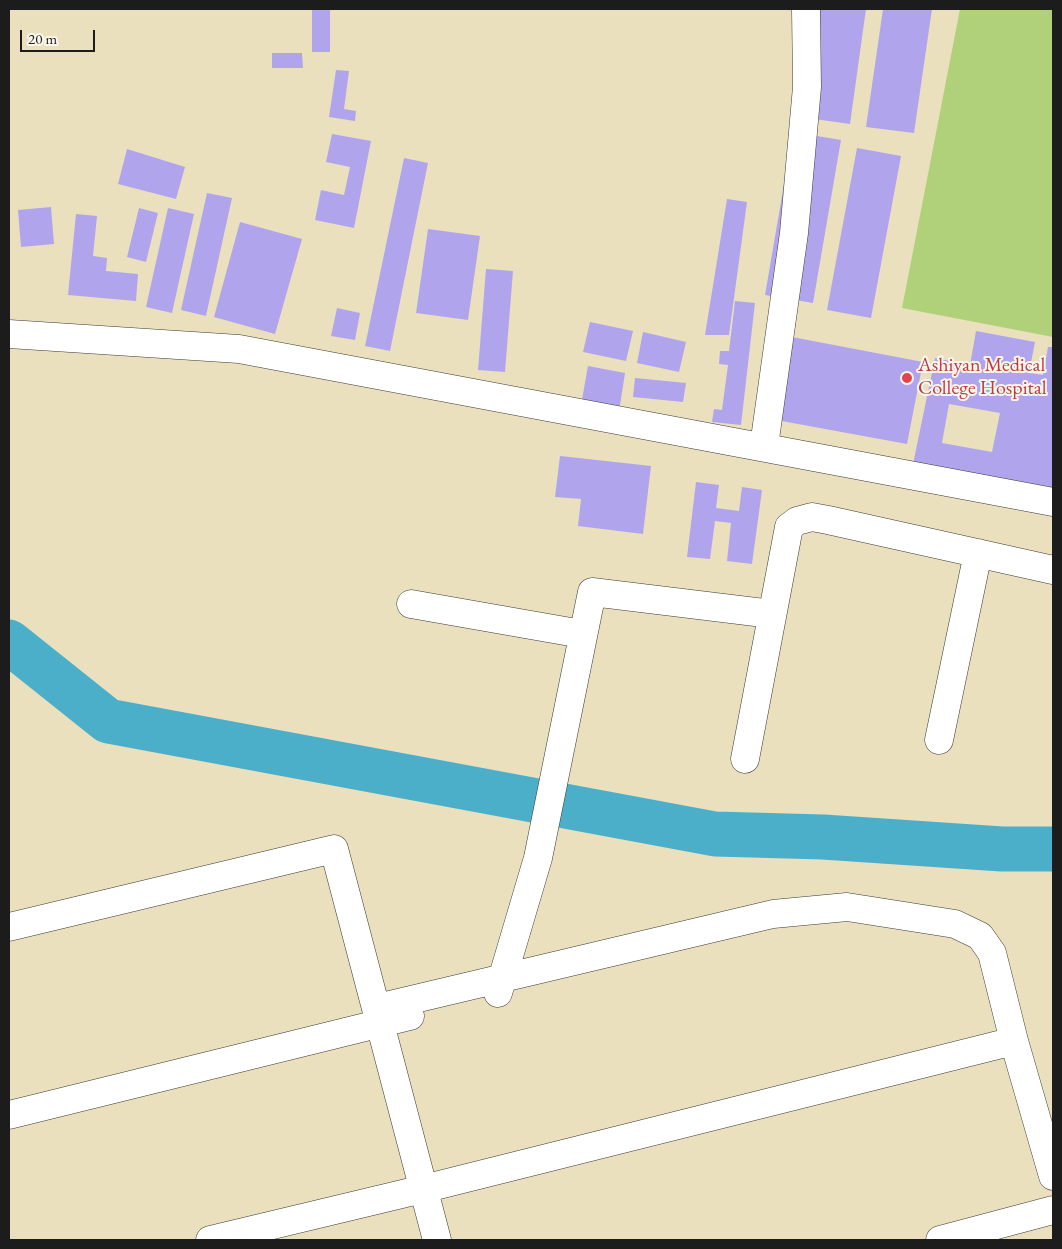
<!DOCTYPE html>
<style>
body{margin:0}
#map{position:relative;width:1062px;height:1249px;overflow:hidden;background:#eae0be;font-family:"EB Garamond",serif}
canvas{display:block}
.frame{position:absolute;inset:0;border:10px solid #1c1c1c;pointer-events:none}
.scale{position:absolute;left:20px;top:30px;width:75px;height:22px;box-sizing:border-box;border:2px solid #1c1c1c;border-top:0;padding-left:6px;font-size:15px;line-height:18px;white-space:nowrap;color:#1c1c1c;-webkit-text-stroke:4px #fbf7ec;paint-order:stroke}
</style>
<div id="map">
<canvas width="1062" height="1249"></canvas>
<div class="frame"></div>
<div class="scale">20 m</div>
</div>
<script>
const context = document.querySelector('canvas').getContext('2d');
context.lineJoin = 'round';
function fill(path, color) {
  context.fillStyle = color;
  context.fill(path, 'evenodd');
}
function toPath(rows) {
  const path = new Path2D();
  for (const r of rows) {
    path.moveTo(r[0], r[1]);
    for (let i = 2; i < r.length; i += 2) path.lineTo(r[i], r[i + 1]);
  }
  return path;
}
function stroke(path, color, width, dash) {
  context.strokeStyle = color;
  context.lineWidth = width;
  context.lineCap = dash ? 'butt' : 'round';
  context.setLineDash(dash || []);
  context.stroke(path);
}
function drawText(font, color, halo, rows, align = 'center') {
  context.font = font + ' "EB Garamond",serif';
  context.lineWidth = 4;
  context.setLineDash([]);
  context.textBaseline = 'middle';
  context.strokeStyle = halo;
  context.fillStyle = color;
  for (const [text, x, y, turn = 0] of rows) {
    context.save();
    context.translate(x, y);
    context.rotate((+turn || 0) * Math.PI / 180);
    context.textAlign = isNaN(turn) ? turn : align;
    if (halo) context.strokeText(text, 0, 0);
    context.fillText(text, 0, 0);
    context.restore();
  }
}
fill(toPath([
 [960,9,1053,9,1053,337,902,308]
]), '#b0d179');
stroke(toPath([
 [9,642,108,721,715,834,823,837,1002,849,1053,849]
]), '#4bafca', 45);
fill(toPath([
 [312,9,330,9,330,52,312,52],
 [815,9,866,9,850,124,800,117],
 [883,9,932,9,914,133,866,127],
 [272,53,302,53,303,68,272,68],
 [336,70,349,71,344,109,356,111,355,121,329,117],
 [793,132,841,140,813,303,765,295],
 [332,134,371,141,354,228,315,220,321,190,344,195,350,167,326,162],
 [857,148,901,156,871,318,827,310],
 [127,149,185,167,176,199,118,184],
 [404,158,428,163,390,351,365,346],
 [207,193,232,198,206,316,181,310],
 [727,199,747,202,729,335,705,335],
 [51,207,54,244,21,247,18,210],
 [139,208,158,213,146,262,127,257],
 [168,208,194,214,172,313,146,307],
 [76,214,97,216,93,256,107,258,106,271,138,274,136,301,68,295],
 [240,222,302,239,275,334,214,317],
 [428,229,480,236,468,320,416,313],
 [486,269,513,271,505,372,478,370],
 [735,301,755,303,741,425,712,422,714,409,722,410,728,365,719,364,720,351,729,351],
 [337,308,360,313,355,340,331,336],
 [590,322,633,331,626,361,583,352],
 [976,331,1035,342,1029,373,1043,375,1048,347,1053,347,1053,489,913,464,935,358,970,365],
 [949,404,1000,413,992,452,942,443],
 [643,332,686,342,679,372,637,363],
 [792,337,923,362,907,444,776,420],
 [588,366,625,373,619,412,581,405],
 [635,378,686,383,683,402,633,397],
 [560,456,651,466,643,534,578,526,581,499,555,497],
 [696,482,719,485,716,508,739,511,742,487,762,490,752,564,727,561,731,523,715,521,710,559,687,557]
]), '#b0a5ed');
const street = toPath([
 [764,446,794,233,807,87,806,9],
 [411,604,582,634],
 [939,740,978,553],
 [745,759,789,527,797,521,812,517,828,520,1053,570],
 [9,927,334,849,437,1240],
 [498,993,538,858,592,592,772,614],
 [381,1007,773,914,847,907,955,924,980,936,992,953,1014,1041,1053,1176],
 [9,1115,410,1016],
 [210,1240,423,1189,1014,1041],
 [940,1240,1053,1210]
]);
const secondary = toPath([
 [9,334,239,349,1053,502]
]);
stroke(street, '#3b3934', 29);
stroke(secondary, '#3b3934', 29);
stroke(street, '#fff', 28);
stroke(secondary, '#fff', 28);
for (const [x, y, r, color] of [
 [907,378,6,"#e0444e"]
]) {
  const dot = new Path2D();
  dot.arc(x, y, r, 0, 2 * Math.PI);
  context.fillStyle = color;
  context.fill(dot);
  stroke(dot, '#fbf7ec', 2);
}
drawText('20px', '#be3a42', '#fbf7ec', [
 ["Ashiyan Medical",918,366],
 ["College Hospital",918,389]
], 'left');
</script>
